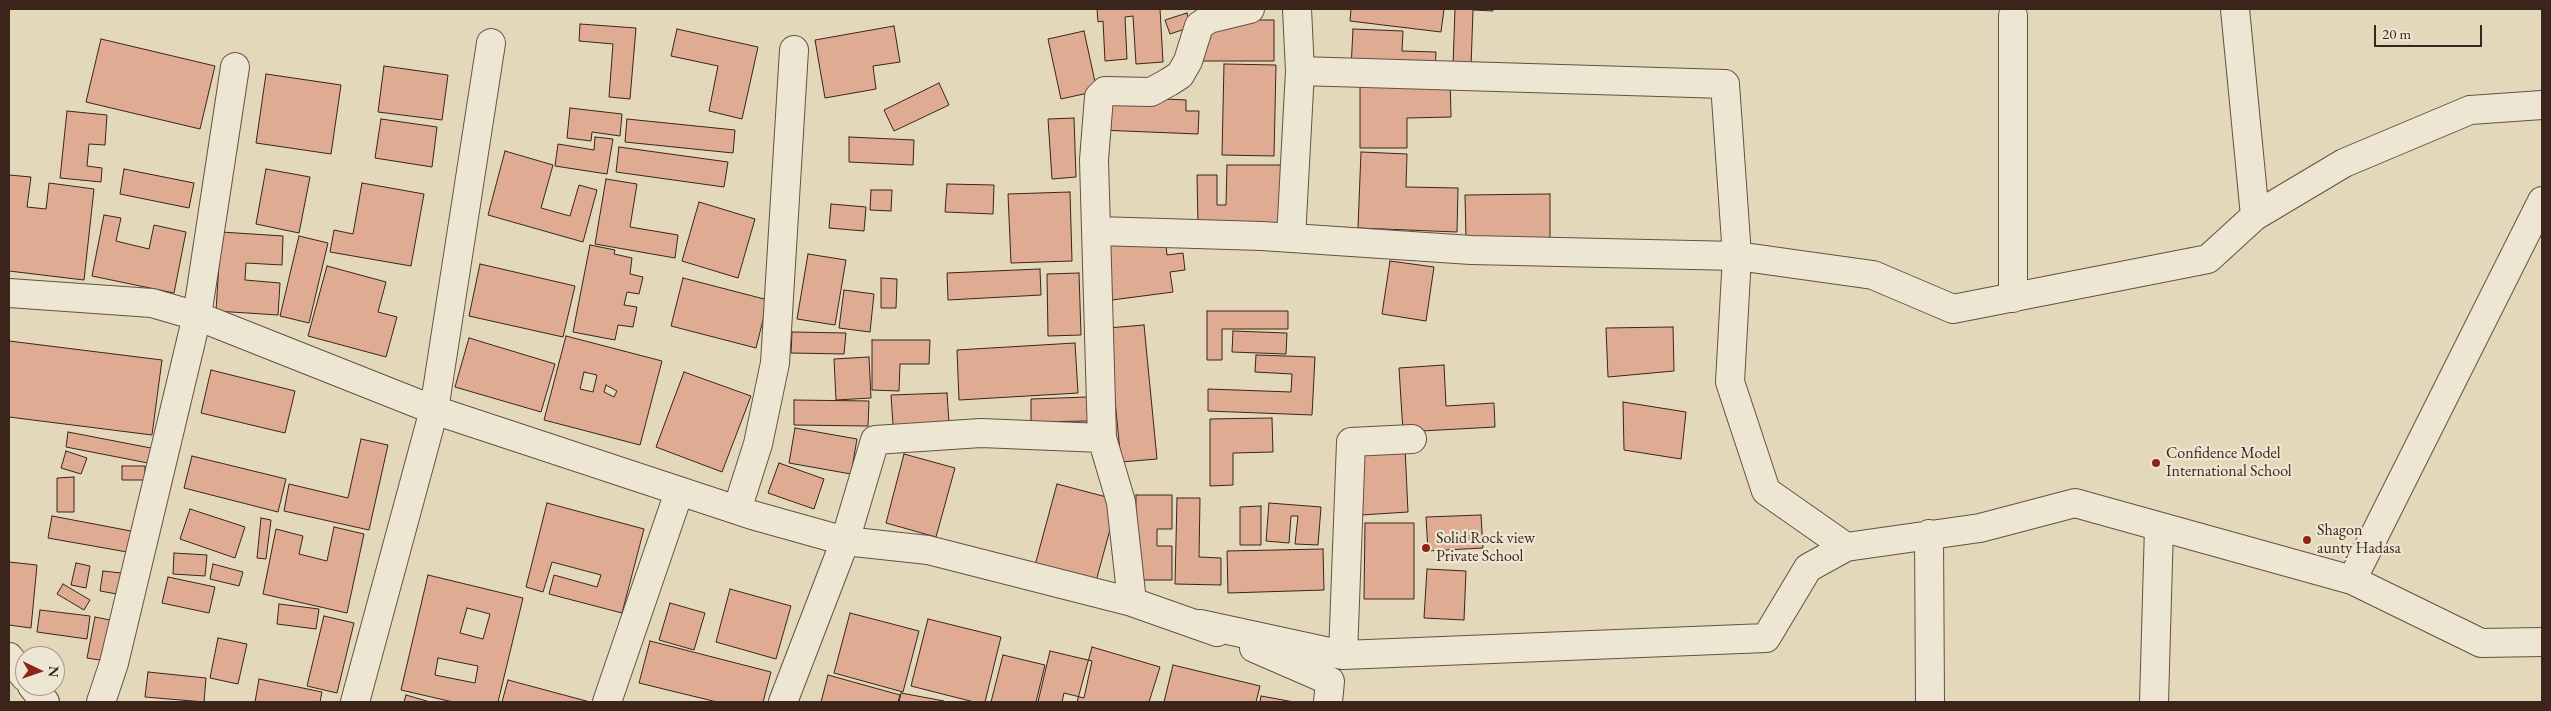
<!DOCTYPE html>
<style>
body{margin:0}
#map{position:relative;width:2551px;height:711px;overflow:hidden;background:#e3d8ba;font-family:"EB Garamond",serif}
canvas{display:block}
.frame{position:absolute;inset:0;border:10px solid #3a241b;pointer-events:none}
.north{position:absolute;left:15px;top:646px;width:50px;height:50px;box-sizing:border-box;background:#ede6d2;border:1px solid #a59889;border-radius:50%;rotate:93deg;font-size:14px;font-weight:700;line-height:20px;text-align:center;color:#3a241b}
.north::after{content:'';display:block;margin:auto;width:18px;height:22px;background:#8f2418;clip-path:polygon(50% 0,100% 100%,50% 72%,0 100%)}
.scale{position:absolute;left:2374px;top:25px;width:108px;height:22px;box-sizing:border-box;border:2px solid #3a241b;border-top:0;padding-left:6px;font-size:15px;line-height:18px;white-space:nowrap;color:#3a241b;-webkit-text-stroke:4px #ede6d2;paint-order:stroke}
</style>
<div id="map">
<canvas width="2551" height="711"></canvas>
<div class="frame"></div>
<div class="north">N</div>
<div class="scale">20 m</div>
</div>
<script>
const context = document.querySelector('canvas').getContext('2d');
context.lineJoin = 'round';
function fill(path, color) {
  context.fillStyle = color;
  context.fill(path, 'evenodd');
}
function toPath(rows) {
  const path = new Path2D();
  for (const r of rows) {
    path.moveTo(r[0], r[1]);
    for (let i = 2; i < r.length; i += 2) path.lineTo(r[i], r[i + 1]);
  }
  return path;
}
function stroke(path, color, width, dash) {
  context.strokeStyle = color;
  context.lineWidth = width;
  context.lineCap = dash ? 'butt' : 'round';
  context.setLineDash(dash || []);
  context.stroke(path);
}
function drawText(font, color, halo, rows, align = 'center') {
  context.font = font + ' "EB Garamond",serif';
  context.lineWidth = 4.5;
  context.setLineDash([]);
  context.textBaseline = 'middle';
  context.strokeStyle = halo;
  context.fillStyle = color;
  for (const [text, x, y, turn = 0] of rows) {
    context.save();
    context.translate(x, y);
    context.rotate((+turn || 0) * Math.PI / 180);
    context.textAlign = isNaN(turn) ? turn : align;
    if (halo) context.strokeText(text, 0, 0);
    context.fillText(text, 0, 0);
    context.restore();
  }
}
const building = toPath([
 [1097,9,1160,9,1163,62,1136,64,1133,16,1125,17,1127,59,1105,61,1103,21,1098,22,1097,9],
 [1351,9,1444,9,1441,32,1350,21,1351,9],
 [1455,9,1493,9,1493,11,1473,10,1471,67,1453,66,1455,9],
 [1187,13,1191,27,1170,34,1165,20,1187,13],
 [1203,20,1274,20,1274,61,1203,61,1203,20],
 [580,24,636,28,630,99,609,97,613,44,579,41,580,24],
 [894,26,900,62,873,66,876,89,825,98,815,40,894,26],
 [677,29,758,47,742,119,709,111,718,66,671,56,677,29],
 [1353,29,1403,31,1402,51,1436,52,1435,70,1351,68,1353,29],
 [1084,31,1097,91,1061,99,1048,39,1084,31],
 [101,39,215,66,200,129,86,102,101,39],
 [1224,64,1276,65,1274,156,1222,155,1224,64],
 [384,66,448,75,442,120,378,112,384,66],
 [266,74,341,85,331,154,256,143,266,74],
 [1450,78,1451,117,1407,118,1407,148,1360,148,1360,79,1450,78],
 [939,83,949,105,894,131,884,110,939,83],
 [1101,96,1186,100,1186,111,1199,111,1198,134,1100,130,1101,96],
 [570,108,622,114,620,136,592,132,591,141,567,138,570,108],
 [67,111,107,115,105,145,89,144,87,166,102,168,101,182,60,178,67,111],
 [1074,118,1076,177,1052,179,1048,119,1074,118],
 [381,119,437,127,432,167,375,158,381,119],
 [627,119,735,130,733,153,625,142,627,119],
 [595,137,613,139,607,174,555,166,558,144,594,150,595,137],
 [849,137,914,140,913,165,849,162,849,137],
 [619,147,728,162,724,187,616,172,619,147],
 [505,151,553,165,541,208,570,216,579,185,597,190,583,242,488,215,505,151],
 [1361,152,1407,154,1406,187,1458,188,1457,232,1358,228,1361,152],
 [1227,165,1284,165,1285,224,1198,224,1197,175,1217,175,1217,205,1226,205,1227,165],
 [124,169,194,183,189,208,120,194,124,169],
 [266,169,310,177,299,233,256,224,266,169],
 [9,175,31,177,27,207,46,209,49,183,94,189,84,280,9,271,9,175],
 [606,179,637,184,630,227,678,235,675,258,595,244,606,179],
 [362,183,424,194,411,266,330,252,334,230,353,234,362,183],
 [947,184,994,185,993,214,945,212,947,184],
 [871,190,892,190,891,211,870,210,871,190],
 [1070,192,1072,261,1011,263,1008,194,1070,192],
 [1550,194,1550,238,1466,239,1465,195,1550,194],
 [699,202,755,219,738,278,682,261,699,202],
 [831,204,866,207,864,231,829,228,831,204],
 [104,215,121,218,116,241,149,249,154,225,186,232,174,293,92,276,104,215],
 [221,232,283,236,282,265,246,263,245,280,280,283,278,315,216,311,221,232],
 [299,236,328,243,309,323,280,316,299,236],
 [1165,236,1167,255,1183,253,1185,270,1170,272,1173,292,1112,300,1105,244,1165,236],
 [590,245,615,250,614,254,632,258,630,274,643,277,639,294,627,292,624,305,637,307,633,327,618,325,615,340,573,332,590,245],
 [808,254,846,260,835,325,797,319,808,254],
 [1390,261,1434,267,1426,321,1382,314,1390,261],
 [480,264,575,286,563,337,469,316,480,264],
 [327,266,386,282,378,312,397,317,386,357,308,336,327,266],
 [1040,269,1041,295,948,300,947,273,1040,269],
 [1079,273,1081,335,1048,336,1047,274,1079,273],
 [683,278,768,300,756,348,671,326,683,278],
 [881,278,897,279,896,308,881,308,881,278],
 [844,290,874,294,870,332,839,328,844,290],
 [1207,311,1288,311,1288,329,1222,329,1222,360,1207,360,1207,311],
 [1144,325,1157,459,1121,462,1108,328,1144,325],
 [1673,327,1674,371,1608,377,1606,328,1673,327],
 [1233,331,1287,333,1286,354,1232,352,1233,331],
 [792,332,846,333,844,354,791,353,792,332],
 [566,336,662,361,640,445,544,420,566,336],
 [584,372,597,375,593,392,580,389,584,372],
 [606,385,617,391,614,397,604,392,606,385],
 [469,338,555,364,541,412,455,387,469,338],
 [872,340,930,340,929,364,900,364,899,391,872,390,872,340],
 [9,341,162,360,152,435,9,417,9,341],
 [1075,343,1078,393,959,400,957,350,1075,343],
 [1256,355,1315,357,1312,415,1208,411,1208,389,1291,392,1292,374,1255,372,1256,355],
 [869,357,871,398,836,400,834,359,869,357],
 [1444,365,1446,406,1494,403,1495,427,1403,432,1399,368,1444,365],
 [211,370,295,391,285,433,201,413,211,370],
 [684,372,751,396,722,472,656,447,684,372],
 [947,393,949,423,893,425,891,395,947,393],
 [1088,397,1089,421,1031,422,1031,399,1088,397],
 [794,400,869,401,868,426,794,425,794,400],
 [1623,402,1686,412,1681,459,1624,450,1623,402],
 [1272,418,1273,452,1233,453,1233,485,1210,486,1210,419,1272,418],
 [795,428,857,439,851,474,789,463,795,428],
 [68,432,151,448,148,463,66,447,68,432],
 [361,439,388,445,369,530,284,511,289,484,348,498,361,439],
 [1405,447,1408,512,1361,515,1357,450,1405,447],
 [66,451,87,458,81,474,61,468,66,451],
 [904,454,955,468,936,537,886,523,904,454],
 [192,456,286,479,278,512,184,488,192,456],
 [779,463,824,479,814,509,768,493,779,463],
 [122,466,145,466,145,480,122,480,122,466],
 [74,477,74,512,57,512,57,478,74,477],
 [1057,484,1118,500,1095,585,1034,569,1057,484],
 [1136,495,1172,495,1172,529,1157,529,1157,546,1172,546,1172,580,1135,580,1136,495],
 [1177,498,1200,498,1199,557,1221,558,1221,585,1175,584,1177,498],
 [547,503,644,529,622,613,549,594,554,575,597,587,601,575,552,562,543,592,526,587,547,503],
 [1269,503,1321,507,1318,545,1295,544,1298,516,1291,516,1289,543,1266,541,1269,503],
 [1261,506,1261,545,1240,545,1240,507,1261,506],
 [190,509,245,527,235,558,180,539,190,509],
 [1481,515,1483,548,1428,551,1426,517,1481,515],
 [52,516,131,531,127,552,48,538,52,516],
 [261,518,271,520,266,559,257,558,261,518],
 [1365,523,1414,523,1414,599,1364,599,1365,523],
 [334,527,364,534,347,613,263,594,276,529,303,536,299,554,327,561,334,527],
 [1323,549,1324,590,1228,593,1227,551,1323,549],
 [174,553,207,555,205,576,173,574,174,553],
 [9,562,37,565,31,628,9,625,9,562],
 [76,563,90,566,86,588,71,585,76,563],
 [213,564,243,572,239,586,210,579,213,564],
 [1427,569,1466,571,1464,620,1424,618,1427,569],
 [103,571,121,573,117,594,100,591,103,571],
 [428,575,523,598,498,702,453,702,401,690,428,575],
 [467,608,490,614,483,639,460,633,467,608],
 [438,658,478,666,475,683,435,675,438,658],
 [168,577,215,587,209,613,162,603,168,577],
 [63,584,90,600,84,610,57,594,63,584],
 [730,589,791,606,776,659,716,642,730,589],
 [670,603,705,613,694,650,659,640,670,603],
 [279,604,319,609,316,629,277,624,279,604],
 [40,610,90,616,87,639,37,632,40,610],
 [850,613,919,631,903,692,834,673,850,613],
 [324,616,354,623,337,693,307,686,324,616],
 [95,617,115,621,106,661,87,658,95,617],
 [928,619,1001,637,985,702,974,702,911,686,928,619],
 [218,638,247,644,238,684,210,678,218,638],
 [650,641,771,672,763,702,717,702,639,683,650,641],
 [1092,647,1160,667,1149,702,1077,702,1092,647],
 [1050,651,1092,661,1084,698,1064,693,1062,702,1038,702,1050,651],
 [1003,655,1045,665,1036,702,991,702,1003,655],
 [1173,665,1260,686,1256,702,1164,702,1173,665],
 [148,672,206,678,204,702,145,697,148,672],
 [828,675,900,695,898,702,821,702,828,675],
 [259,679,322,692,320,702,255,702,259,679],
 [508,680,590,702,502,702,508,680],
 [901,693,944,701,943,702,899,702,901,693],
 [406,695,430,702,404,702,406,695],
 [1261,696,1294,702,1260,702,1261,696]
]);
fill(building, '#dfac93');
stroke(building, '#3a241b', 1);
const street = toPath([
 [2235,9,2255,216],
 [2013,16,2013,298],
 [1300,71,1725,84,1737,256,1873,275,1953,309,2208,259,2255,216,2344,163,2470,110,2542,105],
 [1097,231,1262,236,1471,250,1737,256,1730,382,1766,491,1846,547],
 [1291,238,1300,71,1297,9],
 [9,293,152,303,197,316,434,410,752,515,845,541,928,550,1132,602,1217,632],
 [737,510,758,444,775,363,794,50],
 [1929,534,1930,702],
 [2352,580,2542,201],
 [1132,602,1121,502,1102,438,1094,160,1099,97,1105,91,1151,92,1169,82,1180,75,1188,61,1199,26,1209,19,1250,9],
 [1200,624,1343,655,1766,638,1808,568,1846,547,1980,528,2075,503,2352,580,2481,643,2542,642],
 [1254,648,1330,681,1328,702],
 [1343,655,1351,442,1412,439],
 [9,657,25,677],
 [32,686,45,702],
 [101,702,114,663,197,316,235,67],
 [355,702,434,410,491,43],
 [607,702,679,492],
 [783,702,845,541,875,440,981,433,1102,438],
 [2154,702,2159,527]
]);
stroke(street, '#645143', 30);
stroke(street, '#ede6d2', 28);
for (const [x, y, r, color] of [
 [2156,463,5,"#8f2418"],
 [2307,540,5,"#8f2418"],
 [1426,548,5,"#8f2418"]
]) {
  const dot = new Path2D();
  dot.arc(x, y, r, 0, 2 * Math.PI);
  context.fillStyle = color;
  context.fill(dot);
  stroke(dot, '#ede6d2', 2);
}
drawText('16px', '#3a241b', '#ede6d2', [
 ["Confidence Model",2166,454],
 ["International School",2166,472],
 ["Shagon",2317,531],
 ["aunty Hadasa",2317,549],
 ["Solid Rock view",1436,539],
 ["Private School",1436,557]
], 'left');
</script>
